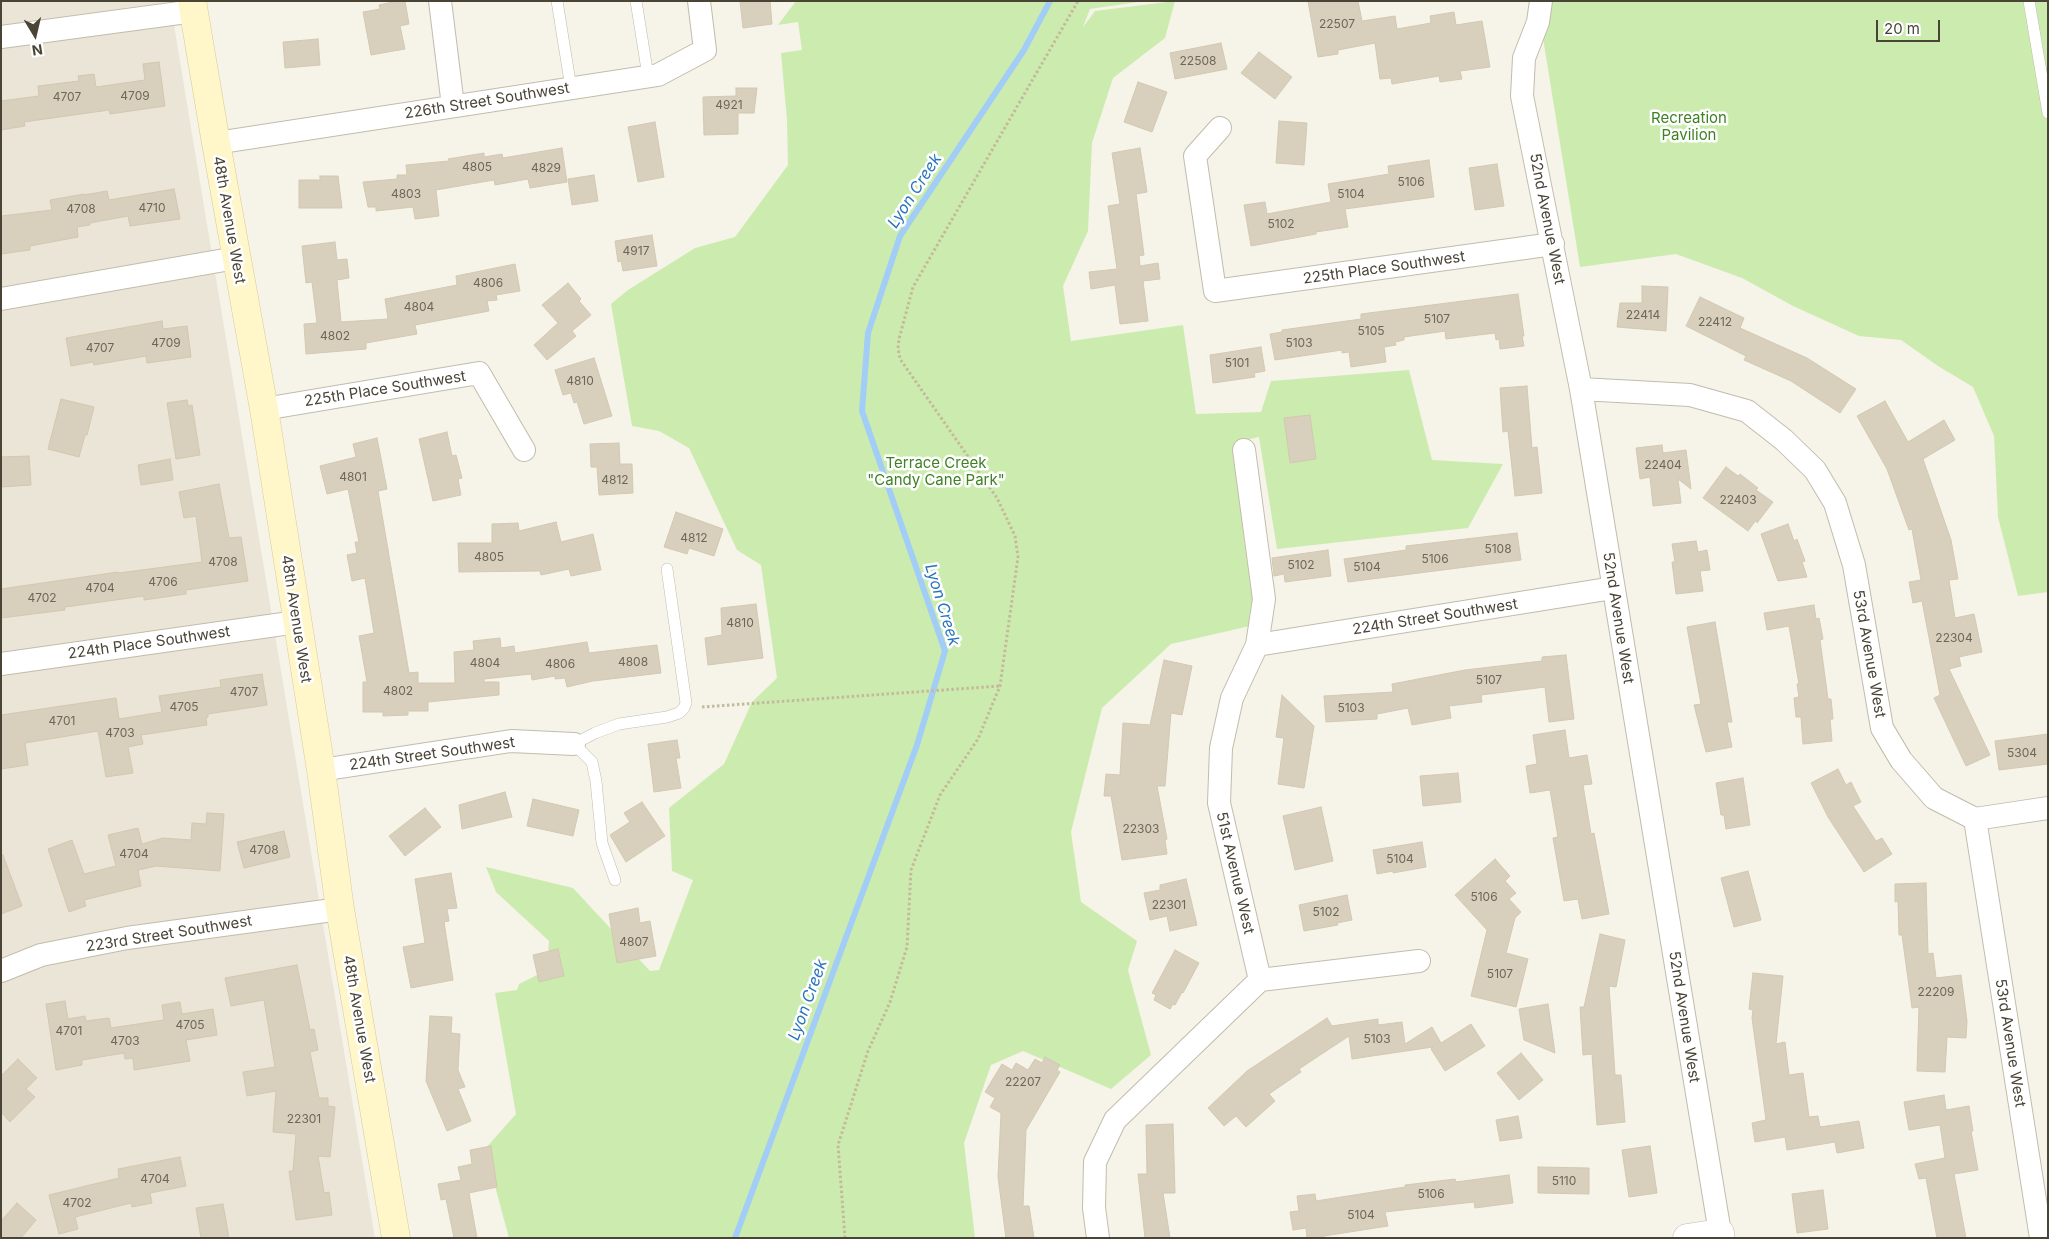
<!DOCTYPE html>
<style>
body{margin:0}
#map{position:relative;width:2049px;height:1239px;overflow:hidden;background:#f6f3e9;font-family:Inter,sans-serif}
canvas{display:block}
.frame{position:absolute;inset:0;border:2px solid #4a4437;pointer-events:none}
.north{position:absolute;left:10px;top:10px;width:50px;height:50px;-webkit-text-stroke:4px #fff;paint-order:stroke;rotate:171deg;font-size:14px;font-weight:700;line-height:20px;text-align:center;color:#4a4437}
.north::after{content:'';display:block;margin:auto;width:18px;height:22px;background:#4a4437;clip-path:polygon(50% 0,100% 100%,50% 72%,0 100%)}
.scale{position:absolute;left:1876px;top:20px;width:64px;height:22px;box-sizing:border-box;border:2px solid #4a4437;border-top:0;padding-left:6px;font-size:15px;line-height:18px;white-space:nowrap;color:#4a4437;-webkit-text-stroke:4px #fff;paint-order:stroke}
</style>
<div id="map">
<canvas width="2049" height="1239"></canvas>
<div class="frame"></div>
<div class="north">N</div>
<div class="scale">20 m</div>
</div>
<script>
const context = document.querySelector('canvas').getContext('2d');
context.lineJoin = 'round';
function fill(path, color) {
  context.fillStyle = color;
  context.fill(path, 'evenodd');
}
function toPath(rows) {
  const path = new Path2D();
  for (const r of rows) {
    path.moveTo(r[0], r[1]);
    for (let i = 2; i < r.length; i += 2) path.lineTo(r[i], r[i + 1]);
  }
  return path;
}
function stroke(path, color, width, dash) {
  context.strokeStyle = color;
  context.lineWidth = width;
  context.lineCap = dash ? 'butt' : 'round';
  context.setLineDash(dash || []);
  context.stroke(path);
}
function drawText(font, color, halo, rows, align = 'center') {
  context.font = font + ' Inter,sans-serif';
  context.lineWidth = 5;
  context.setLineDash([]);
  context.textBaseline = 'middle';
  context.strokeStyle = halo;
  context.fillStyle = color;
  for (const [text, x, y, turn = 0] of rows) {
    context.save();
    context.translate(x, y);
    context.rotate((+turn || 0) * Math.PI / 180);
    context.textAlign = isNaN(turn) ? turn : align;
    if (halo) context.strokeText(text, 0, 0);
    context.fillText(text, 0, 0);
    context.restore();
  }
}
fill(toPath([
 [1,1,170,1,375,1238,1,1238]
]), '#eae5d7');
fill(toPath([
 [796,1,1145,1,1090,9,1083,27,1095,11,1175,1,1165,38,1113,78,1092,143,1088,231,1063,286,1071,341,1183,325,1196,414,1261,412,1271,381,1409,370,1432,460,1503,464,1468,528,1277,549,1259,437,1237,442,1243,533,1255,613,1249,614,1250,626,1171,644,1102,708,1071,832,1081,902,1137,941,1128,970,1151,1055,1111,1089,1023,1051,991,1065,964,1143,975,1238,509,1238,485,1149,516,1114,495,993,517,990,519,984,547,970,549,941,496,892,486,867,573,888,650,971,659,970,693,880,672,871,669,808,724,764,752,702,777,678,761,565,737,550,689,448,659,431,632,426,611,304,628,290,695,248,735,237,788,165,787,120,781,53,802,50,798,22,778,25],
 [1537,1,2048,1,2048,592,2018,596,1998,517,1994,436,1973,387,1938,366,1901,340,1859,336,1793,306,1742,278,1676,254,1580,267]
]), '#ccecaf');
stroke(toPath([
 [735,1238,917,745,945,651,862,411,868,333,900,236,1024,50,1050,1]
]), '#a2cdf6', 6);
const building = toPath([
 [397,1,405,1,409,24,400,26,405,49,371,55,363,12,380,9,379,5,397,1],
 [740,1,770,1,772,24,743,28,740,1],
 [1308,1,1358,1,1362,21,1395,16,1397,29,1431,23,1430,16,1454,12,1456,25,1482,21,1490,67,1460,71,1462,79,1440,82,1439,76,1392,84,1391,78,1380,79,1375,43,1338,50,1338,54,1318,57,1308,1],
 [318,39,320,65,285,68,283,42,318,39],
 [1221,43,1227,69,1175,79,1170,53,1221,43],
 [1259,52,1292,77,1275,99,1241,73,1259,52],
 [159,62,165,106,110,114,109,110,24,122,25,126,1,130,1,101,39,96,38,86,79,81,78,76,94,74,96,87,145,80,143,64,159,62],
 [1138,82,1167,92,1152,132,1124,122,1138,82],
 [736,88,757,88,754,113,738,113,738,134,704,135,703,97,736,96,736,88],
 [1279,121,1307,123,1304,165,1276,163,1279,121],
 [655,122,664,177,638,182,628,127,655,122],
 [562,148,567,182,530,188,528,179,495,185,494,180,436,190,439,216,415,219,413,207,376,211,376,207,368,207,363,182,397,179,397,175,407,175,406,165,449,161,448,159,484,153,484,157,502,154,503,158,562,148],
 [1140,148,1147,192,1136,194,1144,255,1139,256,1140,266,1158,263,1160,279,1143,281,1148,321,1120,324,1115,285,1091,289,1089,272,1117,269,1108,206,1120,204,1112,153,1140,148],
 [1429,160,1434,197,1345,209,1348,227,1316,232,1316,234,1251,246,1244,205,1265,202,1267,214,1331,202,1328,184,1389,174,1388,166,1429,160],
 [1497,164,1504,206,1475,210,1469,168,1497,164],
 [594,175,598,201,572,205,568,179,594,175],
 [320,176,338,176,342,208,299,208,299,180,320,180,320,176],
 [174,189,180,219,130,226,128,216,90,223,90,225,77,227,78,237,30,246,30,250,1,254,1,216,52,210,50,200,84,194,84,195,107,191,109,200,174,189],
 [652,235,657,266,623,271,621,261,618,262,615,241,652,235],
 [335,242,337,260,347,259,349,278,337,280,341,322,388,319,385,299,457,285,456,276,515,264,520,291,496,295,497,300,487,301,489,311,415,325,417,334,366,343,366,349,306,354,304,324,317,323,312,282,306,283,302,246,335,242],
 [568,283,581,299,579,301,591,315,572,331,576,336,547,360,534,345,558,323,542,305,568,283],
 [1642,286,1668,287,1666,331,1617,327,1620,303,1642,303,1642,286],
 [1518,294,1524,336,1522,336,1524,346,1500,349,1499,339,1496,340,1495,333,1446,339,1445,331,1404,337,1404,340,1395,342,1396,345,1384,347,1386,362,1351,367,1349,352,1342,353,1342,350,1275,360,1270,334,1282,332,1282,330,1361,319,1361,314,1518,294],
 [1700,297,1744,318,1740,328,1807,358,1856,389,1840,413,1791,381,1744,360,1746,356,1686,326,1700,297],
 [162,321,163,329,187,326,191,357,147,363,146,356,94,365,93,362,71,366,66,338,162,321],
 [1261,347,1265,371,1254,373,1255,377,1213,383,1210,355,1261,347],
 [594,358,612,416,584,424,577,402,574,403,571,393,563,395,555,370,594,358],
 [1527,386,1532,448,1537,447,1542,493,1515,496,1508,431,1503,432,1500,388,1527,386],
 [61,399,94,407,87,435,85,435,79,457,48,449,61,399],
 [187,400,188,406,192,405,200,455,176,459,167,403,187,400],
 [1885,401,1908,442,1944,420,1955,440,1923,459,1951,540,1958,579,1949,580,1955,618,1974,614,1982,652,1959,657,1961,666,1949,669,1990,755,1966,766,1934,698,1940,695,1922,601,1913,603,1909,582,1921,580,1912,529,1909,530,1887,469,1857,416,1885,401],
 [1310,415,1316,459,1290,463,1284,418,1310,415],
 [447,432,452,456,456,455,462,478,458,479,461,495,433,501,419,439,447,432],
 [377,438,387,489,378,491,409,673,418,672,418,683,455,683,454,652,474,650,473,641,500,638,501,648,514,646,515,653,587,642,589,653,657,645,661,673,593,681,567,687,565,678,555,679,555,676,532,680,531,674,484,679,484,682,499,682,499,695,428,702,428,711,408,711,408,715,383,716,383,712,363,712,363,682,367,682,359,636,374,633,365,578,352,581,347,555,357,553,355,542,359,542,348,489,327,494,320,466,356,457,353,444,377,438],
 [619,443,620,464,632,464,633,493,599,495,597,467,591,467,590,444,619,443],
 [1662,445,1663,453,1686,450,1691,489,1678,479,1681,503,1653,506,1650,477,1640,479,1636,448,1662,445],
 [29,456,31,485,1,487,1,457,29,456],
 [170,459,173,480,141,485,138,465,170,459],
 [1726,467,1738,476,1740,474,1758,488,1756,490,1773,502,1757,523,1756,520,1748,531,1703,498,1726,467],
 [219,484,229,538,241,537,248,581,186,590,186,594,144,600,144,596,65,607,65,610,1,618,1,589,118,572,119,573,202,562,196,516,184,518,179,492,219,484],
 [676,512,723,529,714,556,689,548,687,554,664,547,676,512],
 [556,522,561,542,593,534,601,570,571,576,569,569,541,575,540,571,459,572,458,543,492,543,492,524,518,523,519,531,556,522],
 [1788,524,1794,541,1797,539,1805,561,1802,562,1807,577,1778,581,1761,534,1788,524],
 [1517,533,1521,560,1348,582,1344,559,1406,550,1406,546,1517,533],
 [1696,541,1698,552,1707,550,1710,570,1700,571,1703,591,1676,594,1672,562,1675,562,1672,544,1696,541],
 [1328,550,1331,576,1285,582,1284,574,1274,576,1272,558,1328,550],
 [756,604,763,658,708,665,705,638,722,635,721,608,756,604],
 [1814,605,1816,619,1819,618,1823,639,1820,640,1828,699,1831,699,1833,719,1830,719,1832,741,1803,744,1801,717,1796,717,1794,698,1799,697,1797,684,1799,684,1789,626,1767,630,1764,613,1814,605],
 [1715,622,1732,722,1727,722,1732,747,1706,752,1694,705,1701,704,1687,627,1715,622],
 [1566,655,1574,719,1549,722,1545,687,1481,695,1482,702,1449,706,1451,718,1412,725,1408,708,1377,714,1377,719,1326,722,1324,696,1393,692,1392,684,1465,670,1542,661,1542,657,1566,655],
 [1164,660,1192,666,1182,715,1171,713,1165,786,1157,786,1167,839,1165,840,1167,854,1122,860,1111,796,1104,796,1106,774,1120,775,1123,723,1150,725,1164,660],
 [262,674,267,705,208,714,208,717,206,718,207,725,141,735,143,744,128,747,133,773,106,777,98,731,25,743,28,765,1,769,1,715,116,698,119,719,162,712,159,696,221,687,220,680,262,674],
 [1282,695,1314,726,1304,788,1278,784,1284,738,1276,737,1282,695],
 [1565,730,1569,758,1587,755,1592,784,1583,785,1591,834,1594,833,1609,914,1582,919,1578,899,1564,901,1553,838,1558,837,1550,790,1530,793,1526,766,1537,764,1533,735,1565,730],
 [2048,734,2048,764,1999,770,1995,741,2048,734],
 [677,740,680,758,676,758,681,788,654,792,648,744,677,740],
 [1838,769,1846,785,1851,782,1861,802,1853,806,1876,841,1882,838,1892,854,1864,872,1828,817,1811,783,1838,769],
 [1458,773,1461,802,1423,806,1420,776,1458,773],
 [1743,778,1750,825,1726,829,1724,815,1721,815,1716,783,1743,778],
 [505,792,512,817,462,829,459,805,505,792],
 [533,799,579,810,573,836,527,826,533,799],
 [642,802,665,836,626,862,610,835,630,822,624,813,642,802],
 [1321,807,1333,861,1295,870,1283,816,1321,807],
 [425,808,441,827,405,856,389,836,425,808],
 [207,813,224,814,220,871,156,866,138,870,141,886,84,900,86,906,69,912,48,849,72,840,84,874,116,866,108,835,138,828,142,844,163,838,191,840,192,823,206,824,207,813],
 [284,831,290,857,244,868,237,842,284,831],
 [1422,842,1426,867,1393,873,1393,871,1377,874,1373,850,1422,842],
 [3,855,22,906,1,914,1,856,3,855],
 [1495,859,1510,876,1505,881,1516,893,1509,899,1521,912,1515,918,1506,953,1528,959,1516,1007,1471,996,1487,930,1455,895,1495,859],
 [1748,871,1761,920,1734,927,1721,878,1748,871],
 [451,873,457,908,447,909,449,921,444,922,453,980,411,988,403,947,425,943,415,879,451,873],
 [1186,879,1197,925,1170,931,1167,916,1150,920,1144,893,1160,890,1160,885,1186,879],
 [1926,883,1928,954,1933,953,1936,978,1961,975,1967,1021,1966,1038,1947,1037,1945,1072,1917,1071,1919,1007,1912,1008,1902,935,1899,935,1898,901,1895,902,1895,884,1926,883],
 [1347,895,1352,920,1337,923,1338,925,1304,931,1299,905,1347,895],
 [638,908,640,923,650,921,656,956,617,963,609,914,638,908],
 [1600,934,1625,940,1616,987,1609,986,1615,1075,1621,1075,1625,1122,1597,1125,1592,1054,1583,1055,1580,1007,1584,1007,1600,934],
 [558,949,564,976,539,982,533,955,558,949],
 [1175,950,1199,963,1183,993,1182,992,1175,1005,1173,1004,1170,1009,1154,1000,1156,995,1152,993,1175,950],
 [297,965,310,1030,314,1029,318,1050,310,1052,319,1098,328,1098,328,1106,335,1107,330,1157,318,1156,324,1193,329,1192,332,1215,296,1220,289,1171,293,1171,296,1134,273,1132,276,1091,247,1096,243,1072,275,1067,264,1000,231,1006,225,978,297,965],
 [1753,973,1783,976,1776,1044,1785,1042,1789,1075,1803,1073,1809,1117,1818,1116,1820,1127,1859,1121,1864,1148,1837,1153,1835,1142,1787,1150,1785,1137,1755,1142,1752,1123,1766,1120,1752,1018,1753,1010,1749,1009,1753,973],
 [65,1001,68,1019,85,1016,86,1021,109,1018,111,1028,164,1020,162,1005,180,1002,182,1014,213,1009,217,1035,186,1040,190,1061,134,1070,133,1058,125,1059,124,1053,82,1060,82,1065,56,1070,46,1004,65,1001],
 [1548,1004,1555,1053,1524,1040,1519,1009,1548,1004],
 [430,1016,452,1017,451,1033,460,1034,458,1070,465,1087,458,1089,471,1121,447,1131,426,1081,430,1016],
 [1327,1018,1332,1026,1378,1019,1378,1025,1402,1022,1405,1044,1432,1027,1441,1043,1471,1024,1485,1046,1445,1071,1431,1049,1433,1047,1352,1059,1349,1036,1299,1069,1301,1072,1269,1094,1275,1101,1246,1127,1236,1116,1224,1126,1208,1108,1247,1071,1327,1018],
 [1521,1053,1543,1080,1519,1100,1497,1073,1521,1053],
 [1045,1057,1060,1065,1057,1070,1060,1072,1026,1130,1023,1206,1029,1206,1034,1238,1006,1238,998,1177,1001,1113,990,1107,995,1098,985,1092,1002,1064,1012,1070,1016,1063,1028,1070,1035,1059,1042,1063,1045,1057],
 [18,1059,37,1078,26,1089,35,1097,10,1122,1,1112,1,1076,18,1059],
 [1944,1095,1946,1110,1969,1106,1973,1131,1971,1131,1978,1170,1954,1174,1966,1238,1937,1238,1926,1178,1919,1179,1915,1164,1945,1158,1940,1125,1909,1130,1904,1102,1944,1095],
 [1518,1116,1522,1138,1500,1141,1496,1120,1518,1116],
 [1173,1124,1175,1193,1163,1193,1170,1238,1145,1238,1138,1174,1147,1174,1146,1125,1173,1124],
 [491,1146,497,1187,469,1193,477,1238,454,1238,446,1199,441,1200,438,1184,461,1180,458,1167,472,1164,470,1150,491,1146],
 [1650,1146,1657,1193,1629,1197,1622,1150,1650,1146],
 [180,1157,186,1186,150,1193,152,1203,132,1207,131,1203,75,1217,78,1229,59,1234,49,1195,119,1178,118,1169,180,1157],
 [1538,1167,1589,1168,1589,1194,1538,1193,1538,1167],
 [1509,1175,1513,1203,1475,1208,1474,1202,1385,1212,1388,1226,1324,1236,1324,1238,1307,1238,1306,1228,1293,1230,1290,1212,1299,1211,1297,1196,1315,1194,1316,1201,1405,1187,1405,1185,1455,1179,1456,1182,1509,1175],
 [1823,1190,1828,1229,1797,1233,1792,1194,1823,1190],
 [17,1203,36,1220,21,1238,1,1238,1,1221,17,1203],
 [223,1204,229,1238,201,1238,196,1208,223,1204]
]);
fill(building, '#d8d0bd');
stroke(building, '#d3c8b0', 1);
const service = toPath([
 [557,1,571,88],
 [636,1,648,76],
 [2029,1,2048,113],
 [615,880,602,843,596,781,592,762,574,744,595,733,619,724,667,717,679,713,684,708,686,703,667,569]
]);
const minor = toPath([
 [440,1,453,106],
 [1541,1,1538,22,1524,58,1522,96,1581,389,1720,1233],
 [1,37,194,11],
 [1220,128,1195,156,1215,291,1553,244],
 [216,143,658,75,705,50,699,1],
 [1,299,236,258],
 [1581,389,1690,395,1747,411,1784,440,1815,470,1835,503,1854,565,1882,728,1901,760,1934,798,1975,819,2041,1238],
 [264,409,479,373,524,450],
 [1257,645,1613,588],
 [1,664,297,622],
 [321,770,511,741,574,744],
 [1975,819,2048,808],
 [1,971,41,955,127,938,340,909],
 [1260,980,1419,961],
 [1098,1238,1094,1208,1095,1162,1115,1120,1260,980,1219,803,1221,748,1232,698,1257,645,1264,599,1244,450]
]);
const tertiary = toPath([
 [1687,1238,1720,1233,1720,1238]
]);
const secondary = toPath([
 [192,1,216,143,264,409,321,770,340,909,396,1238]
]);
stroke(service, '#c2bcab', 12);
stroke(minor, '#c2bcab', 24);
stroke(tertiary, '#c2bcab', 29);
stroke(secondary, '#d9cb96', 29);
stroke(toPath([
 [702,707,1000,686],
 [845,1238,838,1145,868,1051,890,1002,907,947,911,870,940,795,978,739,1000,686,1018,557,1015,536,997,498,900,359,898,348,899,339,913,287,1078,1]
]), '#c5b99b', 3, [2.5, 2.5]);
stroke(service, '#fff', 11);
stroke(minor, '#fff', 22);
stroke(tertiary, '#fff', 28);
stroke(secondary, '#fff6ca', 28);
drawText('12px', '#6e6758', null, [
 ["22507",1337,24],
 ["22508",1198,61],
 ["4709",135,96],
 ["4707",67,97],
 ["4921",729,105],
 ["4805",477,167],
 ["4829",546,168],
 ["5106",1411,182],
 ["4803",406,194],
 ["5104",1351,194],
 ["4710",152,208],
 ["4708",81,209],
 ["5102",1281,224],
 ["4917",636,251],
 ["4806",488,283],
 ["4804",419,307],
 ["22414",1643,315],
 ["5107",1437,319],
 ["22412",1715,322],
 ["5105",1371,331],
 ["4802",335,336],
 ["4709",166,343],
 ["5103",1299,343],
 ["4707",100,348],
 ["5101",1237,363],
 ["4810",580,381],
 ["22404",1663,465],
 ["4801",353,477],
 ["4812",615,480],
 ["22403",1738,500],
 ["4812",694,538],
 ["5108",1498,549],
 ["4805",489,557],
 ["5106",1435,559],
 ["4708",223,562],
 ["5102",1301,565],
 ["5104",1367,567],
 ["4706",163,582],
 ["4704",100,588],
 ["4702",42,598],
 ["4810",740,623],
 ["22304",1954,638],
 ["4808",633,662],
 ["4804",485,663],
 ["4806",560,664],
 ["5107",1489,680],
 ["4802",398,691],
 ["4707",244,692],
 ["4705",184,707],
 ["5103",1351,708],
 ["4701",62,721],
 ["4703",120,733],
 ["5304",2022,753],
 ["22303",1141,829],
 ["4708",264,850],
 ["4704",134,854],
 ["5104",1400,859],
 ["5106",1484,897],
 ["22301",1169,905],
 ["5102",1326,912],
 ["4807",634,942],
 ["5107",1500,974],
 ["22209",1936,992],
 ["4705",190,1025],
 ["4701",69,1031],
 ["5103",1377,1039],
 ["4703",125,1041],
 ["22207",1023,1082],
 ["22301",304,1119],
 ["4704",155,1179],
 ["5110",1564,1181],
 ["5106",1431,1194],
 ["4702",77,1203],
 ["5104",1361,1215]
]);
drawText('15px', '#4a4437', '#fff', [
 ["226th Street Southwest",487,101,-9],
 ["52nd Avenue West",1547,219,79],
 ["48th Avenue West",229,220,80],
 ["225th Place Southwest",1384,268,-8],
 ["225th Place Southwest",385,389,-9],
 ["224th Street Southwest",1435,617,-9],
 ["52nd Avenue West",1618,618,81],
 ["48th Avenue West",296,619,81],
 ["224th Place Southwest",149,643,-8],
 ["53rd Avenue West",1869,654,80],
 ["224th Street Southwest",432,754,-8],
 ["51st Avenue West",1235,873,77],
 ["223rd Street Southwest",169,934,-9],
 ["52nd Avenue West",1684,1017,81],
 ["48th Avenue West",359,1019,80],
 ["53rd Avenue West",2010,1043,81]
]);
drawText('15px', '#418125', '#fff', [
 ["Recreation",1689,118],
 ["Pavilion",1689,135],
 ["Terrace Creek",936,463],
 ["\"Candy Cane Park\"",936,480]
]);
drawText('italic 16px', '#2774bf', '#fff', [
 ["Lyon Creek",915,191,-57],
 ["Lyon Creek",942,605,73],
 ["Lyon Creek",808,1000,-70]
]);
</script>
